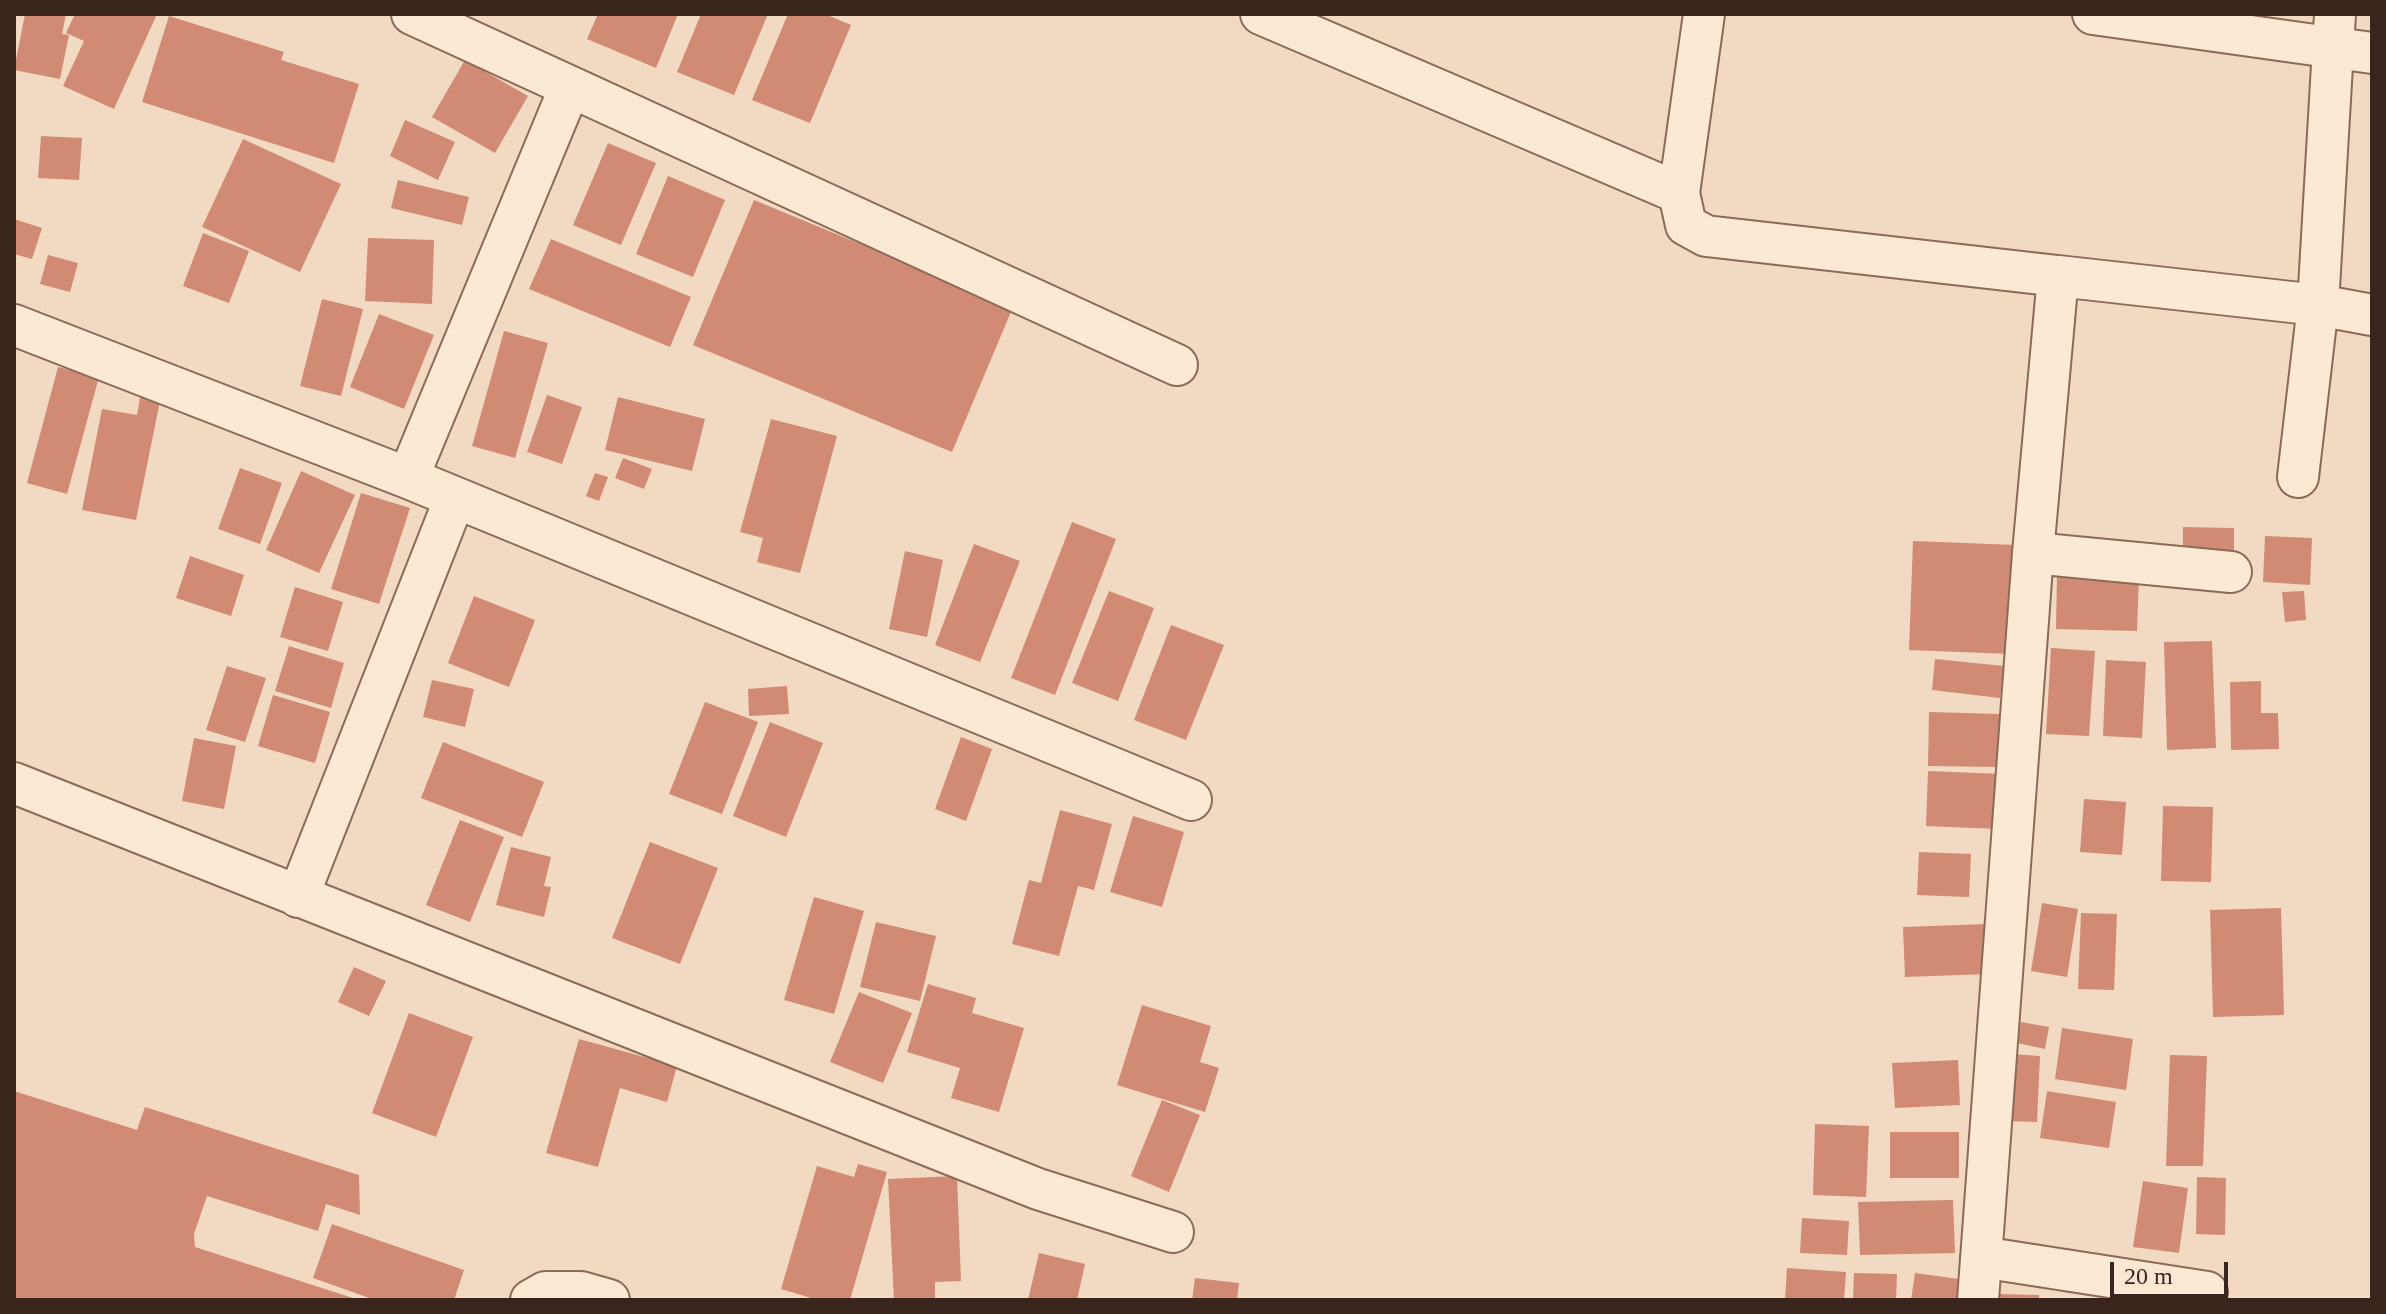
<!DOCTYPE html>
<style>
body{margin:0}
#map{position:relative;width:2386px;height:1314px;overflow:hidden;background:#f1dac1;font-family:"Times New Roman",serif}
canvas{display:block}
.frame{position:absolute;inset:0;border:16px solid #3a251c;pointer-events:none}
.scale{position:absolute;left:2110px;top:1262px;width:118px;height:36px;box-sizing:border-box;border:4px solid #3a251c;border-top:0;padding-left:10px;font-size:24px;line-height:28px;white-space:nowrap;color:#3a251c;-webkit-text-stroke:6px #f7e5d1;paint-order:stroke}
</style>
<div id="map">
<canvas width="2386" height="1314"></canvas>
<div class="frame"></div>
<div class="scale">20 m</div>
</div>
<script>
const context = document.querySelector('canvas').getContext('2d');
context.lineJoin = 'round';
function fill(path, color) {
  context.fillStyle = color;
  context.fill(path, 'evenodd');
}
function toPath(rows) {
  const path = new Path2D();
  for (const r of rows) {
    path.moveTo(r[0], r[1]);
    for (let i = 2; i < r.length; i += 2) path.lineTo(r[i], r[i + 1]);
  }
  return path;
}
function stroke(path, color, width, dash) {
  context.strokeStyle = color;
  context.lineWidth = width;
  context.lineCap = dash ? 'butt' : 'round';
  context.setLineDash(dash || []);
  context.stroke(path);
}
fill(toPath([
 [25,14,66,14,62,34,69,35,60,79,14,70],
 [75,14,157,14,114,109,63,86,84,41,66,33],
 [598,14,678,14,656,68,587,39],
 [701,14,768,14,734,95,677,72],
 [788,14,825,14,851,25,810,123,752,100],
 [169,16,284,52,281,60,359,84,334,163,142,102],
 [465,60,528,96,495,153,432,117],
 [405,120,455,142,438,180,390,156],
 [41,136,82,138,79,180,38,178],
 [243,139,341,184,300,272,202,227],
 [608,143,656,163,621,245,573,225],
 [668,176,725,200,693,277,636,254],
 [398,180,469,197,462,225,391,208],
 [754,200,1013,307,952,452,693,345],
 [14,219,42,228,32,259,14,254],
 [203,233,249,251,229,303,183,286],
 [368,238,434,240,432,304,365,301],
 [551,239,691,297,670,347,529,289],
 [48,255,78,263,70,292,40,284],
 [322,299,363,309,341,396,300,386],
 [379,314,434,335,404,409,350,387],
 [504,331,548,343,515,458,472,446],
 [58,367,99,377,67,494,27,483],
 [141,392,161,396,136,520,82,510,102,409,137,415],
 [547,395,582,407,562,464,527,452],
 [618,397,705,419,692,471,605,450],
 [771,419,837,436,800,573,757,562,763,538,740,532],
 [623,458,652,469,644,489,615,478],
 [240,468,282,483,260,544,218,529],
 [301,471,355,495,319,573,266,550],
 [595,473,608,477,599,501,586,496],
 [361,493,410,508,379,604,331,589],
 [1072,522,1116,539,1055,695,1011,678],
 [2183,527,2234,528,2234,563,2183,562],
 [2265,536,2312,538,2310,585,2263,582],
 [1913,541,2016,545,2011,654,1909,650],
 [974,544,1020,561,980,662,935,645],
 [905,551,943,560,927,637,889,629],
 [190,556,244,575,231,616,176,598],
 [2057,574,2139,576,2137,631,2056,629],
 [295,587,343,602,328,651,280,637],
 [1109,591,1154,608,1118,701,1072,683],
 [2304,591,2306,620,2285,622,2282,592],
 [474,596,535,620,509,687,448,663],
 [1171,625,1224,645,1186,740,1134,720],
 [2212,641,2216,748,2167,750,2164,642],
 [289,646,344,663,331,708,275,691],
 [2051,648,2095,651,2089,736,2046,734],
 [1935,659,2004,666,2000,698,1932,690],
 [2106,660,2146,662,2142,738,2103,736],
 [227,666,266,678,245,742,206,730],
 [432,680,474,689,465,727,423,717],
 [2261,681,2261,713,2278,713,2279,749,2231,750,2230,682],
 [787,686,789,714,749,716,748,689],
 [273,695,330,712,315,763,258,746],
 [705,702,758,722,722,814,669,794],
 [1929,712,2000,714,1998,767,1928,766],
 [770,722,823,743,786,837,733,816],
 [961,737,992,749,966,821,935,809],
 [194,738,236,746,224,809,182,801],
 [443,742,544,782,522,837,421,798],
 [1928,771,2001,774,1998,829,1926,826],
 [2084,799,2126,802,2122,855,2080,852],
 [2163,806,2213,807,2211,882,2161,881],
 [1060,810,1112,824,1094,890,1078,886,1059,956,1012,944,1029,880,1041,883],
 [1133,816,1184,832,1162,907,1110,892],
 [460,820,504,837,470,922,426,905],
 [650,842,718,868,680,964,612,938],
 [511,847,551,857,544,886,551,887,544,917,496,905],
 [1919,852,1971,854,1969,897,1917,895],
 [814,897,864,911,834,1014,784,1000],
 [2042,903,2078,909,2067,977,2031,971],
 [2281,908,2284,1015,2213,1017,2210,910],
 [2081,913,2117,914,2114,990,2078,989],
 [876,922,936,936,920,1001,860,987],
 [1987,924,1989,974,1905,977,1903,927],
 [354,967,386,981,369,1016,338,1002],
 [928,984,976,998,972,1013,1024,1028,999,1112,951,1098,960,1068,907,1052],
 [859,992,912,1013,883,1083,830,1062],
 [1142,1005,1211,1026,1200,1062,1219,1068,1205,1112,1117,1085],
 [409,1013,473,1037,436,1137,372,1113],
 [2021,1022,2049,1027,2045,1049,2017,1043],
 [2062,1028,2133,1039,2126,1090,2055,1079],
 [579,1039,677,1066,667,1102,620,1088,598,1167,546,1153],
 [2011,1054,2040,1056,2037,1122,2007,1121],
 [2170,1055,2207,1056,2203,1166,2166,1166],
 [1958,1060,1960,1105,1895,1108,1892,1063],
 [14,1091,137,1130,145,1107,359,1175,360,1215,326,1204,318,1231,207,1196,194,1234,195,1247,359,1300,14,1300],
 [2047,1091,2116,1102,2109,1148,2040,1138],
 [1162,1100,1200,1115,1169,1192,1131,1176],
 [1815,1124,1869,1126,1866,1197,1813,1195],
 [1890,1132,1959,1132,1959,1178,1890,1178],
 [858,1164,887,1172,850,1300,818,1300,781,1289,817,1166,854,1177],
 [957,1176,961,1281,935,1282,935,1300,894,1300,888,1179],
 [2197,1177,2226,1178,2225,1235,2196,1234],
 [2143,1181,2188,1188,2179,1253,2133,1247],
 [1953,1200,1955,1253,1860,1255,1858,1202],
 [1802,1218,1849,1221,1847,1255,1800,1253],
 [332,1224,464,1270,454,1300,375,1300,313,1278],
 [1039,1253,1085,1264,1077,1300,1028,1300],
 [1787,1268,1846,1272,1844,1300,1785,1300],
 [1854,1273,1897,1274,1896,1300,1853,1300],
 [1915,1273,1966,1280,1963,1300,1911,1300],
 [1195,1278,1239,1283,1237,1300,1192,1300],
 [1996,1294,2039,1295,2039,1300,1995,1300]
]), '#d18a74');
const minor = toPath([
 [412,14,1177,365],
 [1261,14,1679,193],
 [1704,14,1679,193,1686,225,1706,236,2058,276],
 [2093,14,2372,53],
 [14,325,408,478,1191,800],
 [2298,477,2318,305,2335,14],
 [408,478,570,87],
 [2033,553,2231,572],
 [14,783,1038,1189,1173,1232],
 [298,897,455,498],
 [1981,1257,2207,1292],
 [531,1300,545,1292,581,1292,609,1300],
 [1978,1300,2033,553,2058,276,2318,305,2372,315]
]);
stroke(minor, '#8b6a57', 44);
stroke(minor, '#fbe9d4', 40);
</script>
